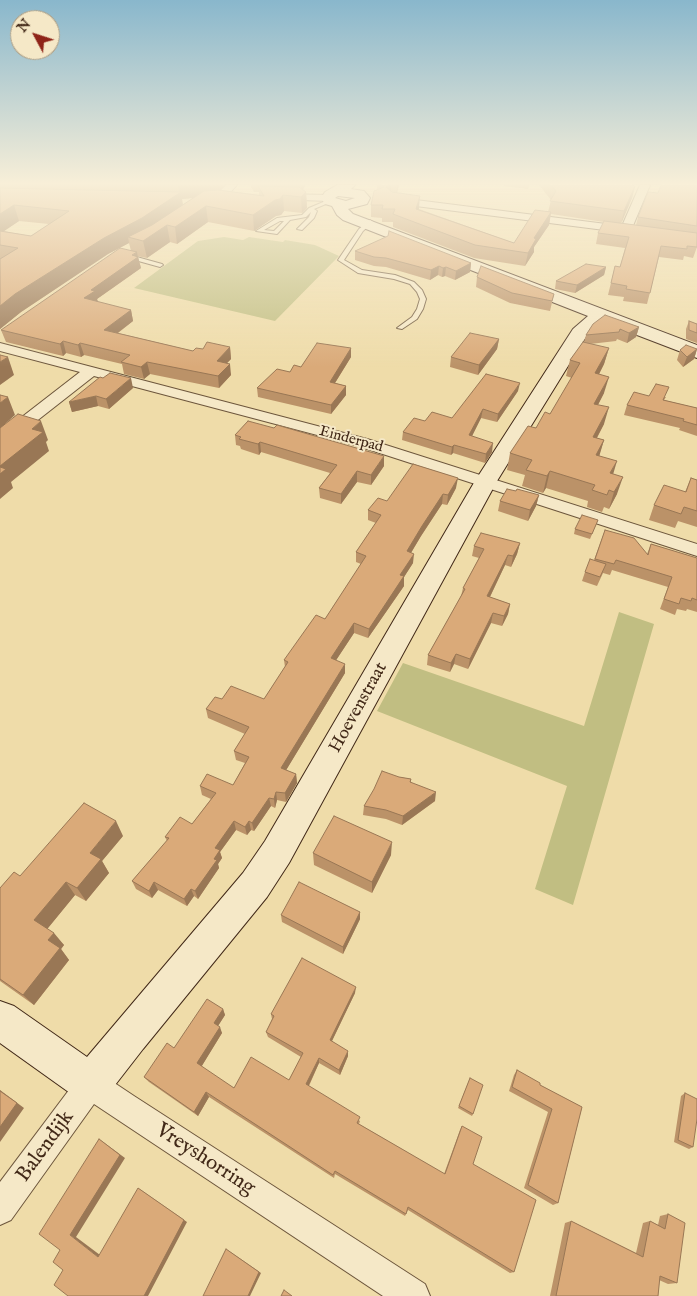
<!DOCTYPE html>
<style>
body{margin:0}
#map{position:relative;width:697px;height:1296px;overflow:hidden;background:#efdca9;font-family:"IM FELL English",serif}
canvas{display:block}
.north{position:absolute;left:10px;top:10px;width:50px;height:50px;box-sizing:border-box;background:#f5e8c7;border:1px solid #ad9c81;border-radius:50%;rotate:310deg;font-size:14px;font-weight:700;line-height:20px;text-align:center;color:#422918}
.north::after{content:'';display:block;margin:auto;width:18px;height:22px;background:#8f2418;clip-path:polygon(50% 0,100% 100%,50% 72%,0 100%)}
</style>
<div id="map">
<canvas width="697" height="1296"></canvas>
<div class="north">N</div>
</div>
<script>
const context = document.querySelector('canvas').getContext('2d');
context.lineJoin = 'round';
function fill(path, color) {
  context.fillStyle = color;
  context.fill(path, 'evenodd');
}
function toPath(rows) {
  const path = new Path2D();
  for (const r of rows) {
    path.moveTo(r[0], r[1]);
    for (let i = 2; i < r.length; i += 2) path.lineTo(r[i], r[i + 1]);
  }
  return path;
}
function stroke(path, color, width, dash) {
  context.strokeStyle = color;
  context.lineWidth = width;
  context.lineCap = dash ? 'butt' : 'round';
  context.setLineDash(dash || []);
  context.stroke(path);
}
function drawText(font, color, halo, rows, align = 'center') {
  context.font = font + ' "IM FELL English",serif';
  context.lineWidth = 4;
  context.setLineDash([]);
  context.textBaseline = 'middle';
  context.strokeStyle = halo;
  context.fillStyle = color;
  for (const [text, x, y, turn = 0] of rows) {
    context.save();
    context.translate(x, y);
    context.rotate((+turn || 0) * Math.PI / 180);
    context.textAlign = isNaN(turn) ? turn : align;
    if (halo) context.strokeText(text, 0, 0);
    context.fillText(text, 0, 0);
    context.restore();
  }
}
fill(toPath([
 [224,237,243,240,249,237,283,242,285,240,315,245,339,256,275,321,134,288,198,241],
 [619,612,654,624,573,905,535,889,567,786,377,711,403,663,584,726]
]), '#c1be82');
const lane = toPath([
 [328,200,333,201,314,209,317,211,314,218,302,230,297,229,309,217,311,212,306,217,290,220,277,234,256,231,277,218,302,215,309,208,328,200],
 [280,221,284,221,274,231,264,230,280,221],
 [370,220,373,222,363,231,344,260,362,270,395,275,414,282,422,290,426,299,423,309,417,319,402,329,397,328,412,317,417,309,420,299,417,292,410,284,394,279,358,273,338,260,359,229,370,220],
 [126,254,162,264,163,265,160,267,124,257,123,256,126,254]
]);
const street = toPath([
 [226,185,237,185,220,203,212,203,211,201,212,199,226,185],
 [640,185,650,185,632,228,633,230,628,233,392,203,387,200,392,197,622,226,640,185],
 [279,194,328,195,333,198,328,201,275,199,274,197,279,194],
 [0,343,367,439,697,544,697,556,355,445,94,376,6,445,0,447,0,434,80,372,0,351,0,343],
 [91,1069,101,1074,134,1096,425,1284,430,1296,383,1296,94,1104,11,1220,0,1225,0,1182,81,1074,91,1069]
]);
const secondary = toPath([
 [337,185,355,185,351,189,364,191,370,198,367,204,348,209,353,214,697,345,697,358,603,322,589,332,497,481,289,863,267,897,143,1049,105,1098,91,1104,77,1098,0,1043,0,1001,14,1006,87,1057,243,873,265,841,475,481,573,329,588,316,343,220,337,215,332,206,325,204,321,198,325,192,337,185],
 [338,196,355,198,346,201,335,198,338,196]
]);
stroke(lane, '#6d563c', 2);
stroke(street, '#6d563c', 2);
stroke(secondary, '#422918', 2);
fill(lane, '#f5e8c7');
fill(street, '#f5e8c7');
fill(secondary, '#f5e8c7');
fill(toPath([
 [0,185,225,185,220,190,259,195,259,192,254,192,250,185,305,185,303,190,306,192,307,208,302,213,284,211,281,215,276,216,254,231,208,222,177,244,170,242,147,258,137,256,138,257,141,268,97,299,98,302,131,310,133,321,118,333,193,351,230,347,231,359,227,363,231,375,219,388,150,374,144,379,124,374,122,364,84,355,81,357,66,353,63,356,6,342,1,330,131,251,129,243,108,254,21,312,0,329],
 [193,198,183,205,182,199],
 [19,221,49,224,31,236,3,231],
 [377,185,399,185,397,193,419,209,514,243,548,212,551,200,539,185,635,186,632,198,621,223,636,225,638,217,658,193,697,185,697,247,693,258,684,256,683,260,659,257,647,304,623,301,624,297,608,295,615,266,620,267,625,248,596,244,598,233,604,222,551,214,549,225,534,247,534,252,525,266,474,258,393,227,393,222,382,222,382,218,371,217,371,205,377,190],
 [505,185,529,185,528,189,504,186],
 [355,251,471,263,470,272,455,280,445,276,442,277,438,275,430,280,386,267,374,266,355,260],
 [606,267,604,275,575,293,555,289,556,281],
 [477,277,554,294,550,311,510,303,476,287],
 [689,321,697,324,697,343,686,339,686,329],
 [639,327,636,337,627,343,617,339,616,341,590,344,609,348,604,364,599,374,604,393,598,405,604,424,597,438,604,440,599,455,613,474,617,494,609,509,604,507,602,512,587,507,588,501,546,488,543,493,522,486,525,475,507,470,510,453,550,414,572,378,566,376,570,360,584,342,586,335],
 [499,339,497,349,478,375,450,367,451,357],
 [351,348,351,357,335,383,346,386,346,395,331,414,258,397,257,388,301,367],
 [697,349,694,359,683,367,677,360,680,350],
 [133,388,109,409,98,406,72,412,69,402],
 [518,391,497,422,481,418,472,436,492,452,485,463,453,453,451,455,402,440,403,432,425,421,452,418],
 [649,396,666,397,664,400,697,408,697,436,679,430,680,428,624,415,627,405],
 [235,435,384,466,371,485,357,482,341,504,320,498,319,488,330,473,261,452,259,455,241,449,240,446,236,445],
 [691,478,697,480,697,527,678,521,675,528,649,520,654,505,685,492],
 [456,488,447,505,442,504,421,536,411,553,413,563,404,577,404,586,368,638,354,633,336,660,345,673,286,770,296,774,297,783,286,802,277,800,275,808,271,806,254,831,251,830,247,835,236,830,220,852,222,858,218,864,219,868,198,899,194,896,187,906,158,890,152,898,136,889,132,881,167,841,165,837,192,824,211,799,202,795,200,786,233,785,245,763,236,760,234,751,245,734,208,718,206,709,222,699,264,699,285,667,284,660,325,619,361,564,356,562,356,552,376,523,368,520,368,510,387,501],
 [539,495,536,506,528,521,498,511,500,501],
 [598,520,590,539,574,534,575,529],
 [605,530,647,554,651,544,697,558,697,612,687,609,686,611,677,609,675,615,660,609,668,587,612,570,610,575,603,573,597,586,582,581,585,572,594,560],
 [520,543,517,554,511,567,505,565,490,597,510,604,508,614,502,626,491,623,468,669,454,664,450,672,427,665,428,655,461,596,463,588,479,558,472,556,474,546],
 [399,777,411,779,411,782,435,801,402,825,386,819,363,815,364,806],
 [123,836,102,861,109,873,86,901,75,895,47,929,64,945,61,949,69,960,34,1005,0,981,0,888,20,876],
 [313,853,391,855,372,893,314,865],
 [360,912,360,919,343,954,282,922,281,915],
 [355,993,332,1041,348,1056,340,1075,319,1063,309,1086,360,1121,359,1124,444,1174,460,1130,462,1126,473,1164,514,1272,510,1273,408,1210,405,1216,335,1174,334,1178,209,1097,198,1116,149,1082,144,1077,174,1048,223,1009,225,1015,218,1026,222,1033,201,1067,234,1088,289,1080,301,1057,268,1037,266,1032,272,1019,271,1014],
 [517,1070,540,1085,582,1107,558,1203,553,1205,524,1188,548,1112,509,1091,514,1075],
 [470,1078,473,1114,472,1116,458,1108],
 [685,1093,693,1147,689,1149,674,1142,681,1096],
 [668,1214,677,1283,668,1284,659,1280,658,1296,550,1296,565,1223,571,1221,636,1253,643,1223,650,1221,658,1225,660,1216]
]), '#bb9268');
fill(toPath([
 [178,185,225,185,215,196,182,199,183,208,145,234,128,237,129,243,108,254,21,312,0,329,0,306,15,294,104,238,179,193],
 [301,185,305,185,302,193],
 [388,185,391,185,391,195,386,187],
 [397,185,399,185,396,196],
 [635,186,632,198,621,224,624,211],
 [306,192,307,208,302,213,301,197],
 [283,195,284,211,281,215,276,216,254,231,253,215],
 [420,196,419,208,416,222,416,209],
 [14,205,19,221,0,234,0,214],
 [206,206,208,222,177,244,175,227],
 [551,212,549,225,534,247,534,252,525,266,528,253,534,238],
 [167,225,170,242,147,258,143,241],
 [137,252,138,258,138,257,141,268,97,299,98,302,84,298,91,290],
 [471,263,470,272,455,280,456,271],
 [439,266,438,275,430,280,431,270],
 [446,267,445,276,442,277,443,268],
 [606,267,604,275,575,293,577,285],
 [131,310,133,321,107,341,104,330],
 [639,327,636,337,627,343,629,333],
 [499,339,497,349,478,375,479,365],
 [63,341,66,353,63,356,60,344],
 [80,343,84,355,81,357,78,345],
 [230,347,231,359,218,372,217,361],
 [351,348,351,357,330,391,330,382],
 [609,348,604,364,591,390,595,373],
 [697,349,694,359,683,367,687,357],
 [8,357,14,375,0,385,0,362],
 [147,362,150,374,144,379,141,367],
 [230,364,231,375,219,388,218,376],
 [609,377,604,393,590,420,594,404],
 [131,378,133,388,109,409,106,399],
 [520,383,518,391,497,422,498,414],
 [346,386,346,395,331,414,331,405],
 [96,396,98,406,72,412,69,402],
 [8,397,15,415,5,424,6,427,0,432,0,403],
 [609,407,604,424,588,454,593,437],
 [483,409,481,418,468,444,469,435],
 [41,421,48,440,46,442,49,451,11,482,13,488,0,499,0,466,32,429],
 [604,440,599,457,596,455],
 [260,442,261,452,259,455,258,444],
 [493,443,492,452,485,463,486,454],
 [454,445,453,453,451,455,452,447],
 [384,456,384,466,371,485,371,475],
 [617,461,612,478,610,473],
 [357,471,357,482,341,504,341,494],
 [550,471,546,488,543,493,547,476],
 [623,477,617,494,609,509,614,492],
 [458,478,456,488,447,505,448,495],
 [443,494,442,504,421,536,406,561,407,551,422,526],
 [539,495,536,506,528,521,530,510],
 [520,543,517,554,511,567,513,556],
 [414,554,413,563,404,577,404,586,368,638,369,629,400,575],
 [508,555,505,565,485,607,487,596],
 [510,604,508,614,502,626,504,616],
 [493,613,491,623,468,669,470,659],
 [354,623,354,633,331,668,331,658],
 [456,654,454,664,450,672,451,663],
 [345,664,345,673,282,777,281,768],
 [296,774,297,783,286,802,285,793],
 [276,792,277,800,275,808,274,799],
 [436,792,435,801,402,825,403,816],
 [269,798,271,806,254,831,252,823],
 [116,821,123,836,102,861,109,873,86,901,77,888,90,853],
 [234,821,236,830,220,852,222,858,218,864,219,868,198,899,195,891,214,859,215,848],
 [249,821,251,830,247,835,245,827],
 [392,842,391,855,372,893,372,882],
 [66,882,75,895,44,933,34,920],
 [154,882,158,890,152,898,149,891],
 [191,889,194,896,187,906,184,899],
 [360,912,360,919,343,954,343,947],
 [54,933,64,945,61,949,69,960,34,1005,23,995,48,940],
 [356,987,355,993,330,1045,330,1040],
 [223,1009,225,1015,216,1029,214,1023],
 [220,1027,222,1033,200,1069,197,1063],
 [348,1051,348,1056,340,1075,339,1070],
 [319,1058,319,1063,307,1089,306,1084],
 [0,1090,24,1108,0,1142],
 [206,1092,209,1097,198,1116,194,1112],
 [99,1139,125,1158,76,1237,104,1258,98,1257,70,1235],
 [138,1188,187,1222,148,1296,144,1296],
 [226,1249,229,1251,261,1273,250,1296,248,1296]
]), '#975');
const building = toPath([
 [382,185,388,185,386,187,392,192,420,196,416,209,514,243,535,210,551,212,534,238,536,239,528,253,475,245,393,214,395,209,382,209,383,205,371,205,374,191,384,187,382,185],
 [551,185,632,185,635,186,624,211,550,201,556,191,551,185],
 [661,185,697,185,697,226,638,217,648,192,658,193,661,185],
 [258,186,299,187,306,192,301,197,283,195,280,199,275,200,253,215,206,206,175,227,167,225,143,241,128,237,152,225,204,191,218,190,264,196,258,186],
 [0,188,181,192,142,218,104,238,15,294,0,306,0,259,18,248,0,245,0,231,31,236,69,211,14,205,0,214,0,188],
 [604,221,697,233,697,247,687,246,687,249,661,246,650,293,626,289,627,286,611,283,615,266,620,267,629,237,598,233,604,221],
 [389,231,471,263,456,271,446,267,443,268,439,266,431,270,386,258,374,257,355,251,388,236,389,231],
 [120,248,137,252,132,255,138,257,91,290,95,291,84,298,131,310,104,330,193,351,196,348,203,349,207,342,230,347,217,361,230,364,218,376,147,362,141,367,121,362,130,355,80,343,78,345,63,341,60,344,1,330,120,248],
 [586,264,606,267,577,285,556,281,586,264],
 [481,266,554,294,552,301,512,293,477,277,481,266],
 [605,315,639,327,629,333,620,329,619,332,586,335,593,324,605,315],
 [689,321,697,324,697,333,689,330,689,321],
 [470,333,499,339,479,365,451,357,470,333],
 [583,342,609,348,595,373,609,377,594,404,609,407,593,437,604,440,596,455,617,461,610,473,623,477,614,492,609,490,607,495,592,490,595,485,550,471,547,476,526,470,532,460,510,453,528,426,536,428,545,412,550,414,580,363,570,360,583,342],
 [317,343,351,348,330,382,346,386,331,405,257,388,277,369,290,372,294,365,301,367,317,343],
 [686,345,697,349,687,357,680,350,686,345],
 [0,355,8,357,0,362,0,355],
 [110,373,131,378,106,399,96,396,69,402,100,377,103,378,110,373],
 [486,374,520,383,498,414,483,409,469,435,493,443,486,454,454,445,452,447,403,432,414,418,425,421,432,412,452,418,486,374],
 [656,384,669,387,663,400,697,408,697,425,683,421,684,419,627,405,634,392,649,396,656,384],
 [0,395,8,397,0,403,0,395],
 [18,414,41,421,32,429,43,432,0,466,0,428,18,414],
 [248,421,274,428,277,425,384,456,371,475,357,471,341,494,319,488,337,465,260,442,258,444,239,439,241,437,235,435,248,421],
 [413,464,458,478,448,495,443,494,422,526,407,551,414,554,400,575,404,576,369,629,354,623,331,658,345,664,281,768,296,774,285,793,276,792,274,799,269,798,252,823,249,821,245,827,234,821,215,848,220,850,214,859,217,860,195,891,191,889,184,899,154,882,149,891,132,881,169,838,165,837,180,817,192,824,216,793,200,786,207,774,233,785,249,757,234,751,249,727,206,709,215,697,222,699,231,686,264,699,288,662,284,660,316,615,325,619,366,556,356,552,381,515,368,510,378,498,387,501,413,464],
 [0,467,6,469,0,474,0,467],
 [691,478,697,480,697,511,684,507,681,514,654,505,664,485,686,492,691,478],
 [507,489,516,491,517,489,539,495,530,510,500,501,507,489],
 [582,515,598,520,592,534,575,529,582,515],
 [605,530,634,538,648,555,651,544,697,558,697,600,692,598,691,601,681,598,679,604,664,599,672,577,616,560,614,564,595,559,605,530],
 [481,533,520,543,513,556,508,555,487,596,510,604,504,616,493,613,470,659,456,654,451,663,428,655,465,589,463,588,484,549,474,546,481,533],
 [590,559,606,564,600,577,585,572,590,559],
 [382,771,399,777,411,779,410,782,436,792,403,816,386,810,364,806,374,789,382,771],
 [84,803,116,821,90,853,101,859,77,888,66,882,34,920,54,933,48,940,60,948,23,995,0,979,0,888,14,872,20,876,84,803],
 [334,816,392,842,372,882,313,853,334,816],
 [299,882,360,912,343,947,281,915,299,882],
 [302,958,356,987,330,1040,348,1051,339,1070,319,1058,306,1084,360,1117,357,1123,445,1174,462,1126,482,1137,473,1164,536,1200,514,1272,408,1207,406,1214,335,1171,333,1175,206,1092,194,1112,144,1077,167,1043,174,1048,207,999,223,1009,214,1023,220,1027,197,1063,234,1088,251,1057,289,1080,303,1053,266,1032,274,1016,271,1014,302,958],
 [517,1070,540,1083,540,1085,582,1107,558,1203,528,1185,552,1109,512,1087,517,1070],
 [470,1078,483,1085,473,1114,459,1106,470,1078],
 [0,1091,17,1103,0,1127,0,1091],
 [685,1093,697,1099,697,1119,693,1147,678,1140,685,1093],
 [99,1139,120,1155,70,1235,98,1257,138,1188,184,1220,144,1296,68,1296,54,1285,63,1270,53,1262,60,1250,39,1234,99,1139],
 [668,1214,685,1223,677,1283,660,1276,658,1296,556,1296,571,1221,643,1257,650,1221,665,1229,668,1214],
 [226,1249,259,1272,248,1296,203,1296,226,1249],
 [284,1290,292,1296,281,1296,284,1290]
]);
fill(building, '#daaa79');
stroke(building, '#975', 1);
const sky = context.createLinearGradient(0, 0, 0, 367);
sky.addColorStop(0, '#89b7cc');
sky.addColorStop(0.5, '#f8efd8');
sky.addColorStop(1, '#f8efd800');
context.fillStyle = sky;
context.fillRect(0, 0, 697, 367);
drawText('15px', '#422918', '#f5e8c7', [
 ["Einderpad",351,440,15]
]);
drawText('18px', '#422918', '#f5e8c7', [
 ["Hoevenstraat",359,708,-61]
]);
drawText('21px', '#422918', '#f5e8c7', [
 ["Balendijk",46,1147,-54],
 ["Vreyshorring",205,1160,33]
]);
</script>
